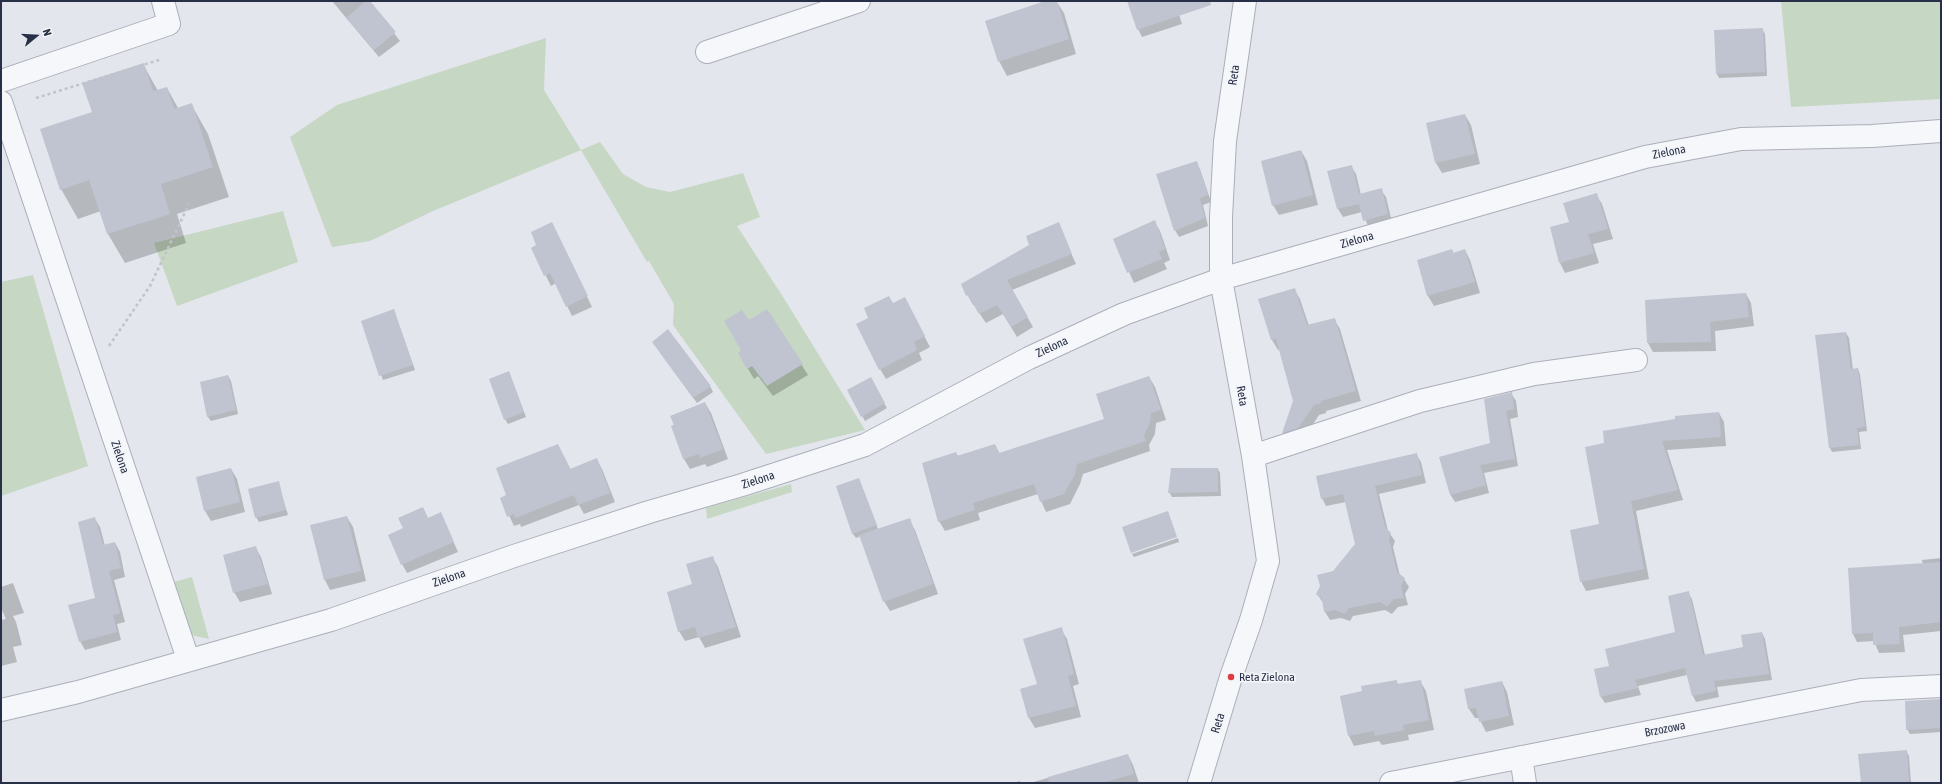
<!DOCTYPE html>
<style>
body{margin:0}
#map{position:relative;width:1942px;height:784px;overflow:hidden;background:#e3e6ec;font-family:"Asap Condensed",sans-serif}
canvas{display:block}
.frame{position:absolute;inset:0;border:2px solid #283047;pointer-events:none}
.north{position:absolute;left:16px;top:16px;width:40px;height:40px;-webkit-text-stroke:3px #f3f5f9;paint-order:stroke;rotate:72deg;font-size:11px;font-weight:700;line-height:16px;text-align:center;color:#283047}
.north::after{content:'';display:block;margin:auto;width:14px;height:18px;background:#283047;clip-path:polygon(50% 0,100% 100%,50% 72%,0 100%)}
</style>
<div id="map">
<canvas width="1942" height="784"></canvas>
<div class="frame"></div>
<div class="north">N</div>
</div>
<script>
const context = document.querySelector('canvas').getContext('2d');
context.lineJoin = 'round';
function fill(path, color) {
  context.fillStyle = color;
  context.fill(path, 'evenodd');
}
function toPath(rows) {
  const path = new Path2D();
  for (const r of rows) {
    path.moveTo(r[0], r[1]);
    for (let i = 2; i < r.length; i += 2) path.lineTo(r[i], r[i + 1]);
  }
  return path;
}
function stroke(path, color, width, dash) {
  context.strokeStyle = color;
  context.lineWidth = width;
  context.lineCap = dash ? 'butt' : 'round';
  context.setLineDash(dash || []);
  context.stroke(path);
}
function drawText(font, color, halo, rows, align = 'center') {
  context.font = font + ' "Asap Condensed",sans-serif';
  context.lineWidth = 3.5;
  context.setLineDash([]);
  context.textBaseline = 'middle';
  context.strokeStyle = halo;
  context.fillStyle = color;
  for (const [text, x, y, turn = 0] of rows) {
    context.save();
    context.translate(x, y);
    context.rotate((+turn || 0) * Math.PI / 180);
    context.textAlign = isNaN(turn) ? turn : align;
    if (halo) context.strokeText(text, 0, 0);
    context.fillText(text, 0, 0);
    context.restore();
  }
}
fill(toPath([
 [1781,1,1941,1,1941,99,1791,107],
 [546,38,544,90,581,150,600,142,623,174,646,187,670,192,743,173,760,217,737,226,785,300,865,430,766,454,673,325,674,304,649,261,647,262,581,150,433,211,370,241,332,247,290,137,337,105],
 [283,211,298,262,177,306,154,243],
 [33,275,88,466,1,496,1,282],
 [791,484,792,492,707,519,706,508],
 [192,577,209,639,191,635,170,583]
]), '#c6d7c3');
fill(toPath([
 [332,1,369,1,400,41,379,57],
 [1048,1,1056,1,1064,13,1076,54,1007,76,999,61],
 [1128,1,1175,1,1182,24,1142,37,1138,29],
 [1762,29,1765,34,1767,76,1719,78,1717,74],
 [143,64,158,91,167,88,178,108,191,104,208,134,229,197,177,214,186,243,125,263,108,234,101,211,78,219,61,189,93,113],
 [1465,115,1471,125,1480,164,1442,173,1436,163,1427,124],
 [1301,151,1307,161,1318,205,1279,215,1273,205],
 [1196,162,1200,169,1211,202,1203,205,1208,226,1179,237,1175,230],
 [1351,166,1356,174,1361,195,1381,190,1386,197,1392,222,1369,228,1362,212,1343,217,1338,209,1328,172],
 [1596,194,1602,204,1613,239,1593,244,1599,263,1565,273,1560,263,1570,223],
 [1154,221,1160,231,1170,260,1164,263,1167,269,1134,283,1114,239],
 [552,223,592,307,572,316,556,283,551,286,532,248,538,245],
 [1058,224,1076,264,1012,290,1033,327,1017,337,1003,314,986,323,974,305,973,305,962,285,1031,246],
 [1452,250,1454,254,1465,250,1470,260,1480,293,1434,306,1428,296],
 [1294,289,1300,299,1309,326,1334,319,1340,329,1361,401,1326,411,1326,413,1319,415,1304,438,1288,443,1283,433,1294,401,1280,349,1278,350,1272,340],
 [1746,294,1751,303,1754,326,1715,331,1716,351,1653,352,1648,343,1646,301],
 [893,304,910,309,930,347,919,353,922,360,886,379,880,369],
 [767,310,808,375,773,396,758,376,754,379,739,353,742,350,749,322],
 [394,311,415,370,383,380,362,321],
 [1846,333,1849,338,1853,370,1858,369,1860,374,1867,431,1859,432,1861,449,1832,452,1830,448],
 [657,348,710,386,713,392,697,403],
 [509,372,526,417,508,424,505,419],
 [228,376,231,381,238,414,211,421,208,417],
 [1149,377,1155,387,1166,420,1156,423,1155,434,1149,445,1150,451,1083,474,1080,484,1070,504,1046,512,1038,494,978,513,980,520,945,531,939,521,956,453,958,456,995,445,1000,454,1105,420],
 [870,378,887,408,865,421,848,391],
 [1511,393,1516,401,1518,417,1510,419,1518,466,1484,473,1489,493,1455,502,1450,494,1491,444],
 [705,403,711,413,728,459,707,467,705,464,690,469,684,459,672,426],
 [1719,413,1724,422,1726,446,1667,450,1683,500,1636,511,1649,579,1586,591,1581,581,1600,525,1606,444],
 [558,445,571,470,597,460,602,469,615,502,584,514,579,505,521,527,520,524,514,526,501,498,507,496],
 [1416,454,1421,462,1426,483,1379,494,1388,531,1395,541,1393,547,1400,576,1404,579,1409,587,1405,594,1408,605,1398,607,1392,614,1385,610,1353,616,1350,621,1341,618,1330,620,1325,612,1324,604,1317,594,1356,545,1346,502,1326,506,1322,498],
 [231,469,237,479,245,512,211,521,205,511,198,478],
 [1218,469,1220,473,1221,496,1172,497,1169,492],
 [859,479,878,529,909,520,915,530,938,594,890,611,884,601,861,536,856,538,853,534],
 [278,483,288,515,259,522,256,517],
 [441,514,458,552,407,573,402,564,428,519],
 [347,517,353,527,366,581,330,590,325,580],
 [95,519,100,527,105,546,115,543,120,552,125,577,114,580,125,622,117,624,121,640,85,650,80,641,96,599],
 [1178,538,1179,542,1134,557,1132,554],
 [255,547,261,557,272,594,240,602,234,592],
 [712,557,718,567,741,637,705,648,699,637,685,641,679,631,694,585],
 [1941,558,1941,631,1903,635,1905,652,1879,653,1874,641,1857,642,1853,634,1923,565,1922,560],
 [13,583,24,613,13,616,16,622,22,645,13,647,17,662,1,666,1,620,6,619,1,608,1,587],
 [1688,593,1692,599,1705,655,1744,648,1762,633,1765,639,1772,680,1717,687,1719,697,1696,702,1693,696,1687,675,1638,686,1641,695,1605,703,1601,697,1610,667,1677,633],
 [1061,629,1067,639,1079,684,1073,686,1081,717,1035,728,1029,718,1039,685],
 [1396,681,1399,685,1420,681,1426,691,1434,730,1408,735,1409,740,1382,745,1379,741,1354,746,1349,736,1363,692],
 [1502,682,1507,692,1514,725,1486,732,1479,718,1475,718,1469,709],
 [1941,700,1941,732,1910,734,1907,729],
 [1906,751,1909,756,1911,783,1862,783],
 [1128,755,1133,765,1139,783,1030,783],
 [1020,781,1021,783,1012,783]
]), '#0003');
fill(toPath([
 [366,1,370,1,396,32,374,50,346,18],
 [1045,1,1057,1,1069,39,998,62,985,21],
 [1127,1,1210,1,1211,5,1137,30],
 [1763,28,1765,72,1716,74,1714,30],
 [144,63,153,91,167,87,174,109,192,103,213,167,161,184,170,214,107,234,89,180,60,190,40,129,92,112,82,83],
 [1465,114,1475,154,1435,163,1426,123],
 [1301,150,1313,195,1272,206,1261,161],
 [1197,161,1208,195,1200,198,1205,218,1174,231,1156,174],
 [1352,165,1359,194,1382,188,1388,214,1363,221,1359,204,1337,209,1327,171],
 [1597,193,1608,229,1588,234,1594,253,1559,263,1550,227,1569,222,1563,203],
 [1155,220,1165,249,1159,252,1162,259,1127,273,1113,239],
 [552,222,588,296,566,307,550,273,544,276,531,248,536,245,531,232],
 [1059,222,1072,254,1007,280,1028,317,1011,327,997,305,979,314,968,295,966,296,961,284,1029,245,1026,236],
 [1452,249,1453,253,1465,249,1475,282,1427,296,1417,260],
 [1295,288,1307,325,1335,318,1356,391,1321,401,1321,403,1314,405,1298,428,1282,433,1293,401,1276,339,1271,340,1258,299],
 [1746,293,1749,317,1710,322,1711,342,1647,343,1645,300],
 [889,296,893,303,905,297,925,336,914,342,917,350,879,370,856,324,868,318,864,308],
 [394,309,413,365,379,376,361,321],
 [767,309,803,364,767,386,752,366,747,369,738,353,741,350,724,321,742,310,749,320],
 [668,329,711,386,693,398,652,342],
 [1846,332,1851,369,1858,368,1865,427,1857,428,1859,445,1829,448,1815,335],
 [509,371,524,412,504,420,489,379],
 [228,375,236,410,207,417,200,382],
 [1149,376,1161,410,1151,413,1150,423,1144,435,1146,441,1077,464,1075,474,1064,494,1040,502,1034,484,973,503,975,510,938,522,922,463,956,452,957,456,995,444,999,453,1104,419,1096,394],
 [871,377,885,403,861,417,847,390],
 [1512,392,1514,409,1506,411,1515,459,1480,465,1486,485,1450,495,1439,457,1490,443,1484,399],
 [705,402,723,449,700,458,699,454,683,459,671,426,674,425,670,416],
 [1719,412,1721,437,1662,441,1678,490,1631,501,1644,569,1580,582,1570,530,1599,524,1585,447,1604,443,1603,431,1675,419,1675,416],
 [558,444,570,469,597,458,610,493,578,505,574,495,515,518,514,514,507,517,500,498,506,495,496,468],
 [1417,453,1422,475,1375,486,1385,527,1391,533,1389,539,1397,572,1405,578,1401,586,1404,598,1394,599,1387,606,1380,602,1349,608,1345,614,1336,610,1324,612,1322,599,1316,594,1320,586,1317,575,1333,571,1355,544,1343,494,1321,499,1316,476],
 [231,468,240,502,204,511,196,477],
 [1171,468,1218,468,1218,492,1168,493],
 [859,478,877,525,852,534,836,486],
 [279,481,286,510,255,518,248,489],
 [423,507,428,518,441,512,454,542,401,565,388,535,403,528,398,518],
 [1168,511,1177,537,1131,553,1122,527],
 [347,516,361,571,324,580,310,525],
 [95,517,103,545,115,542,121,568,109,571,120,613,113,615,117,632,79,642,68,605,95,598,78,522],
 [910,518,933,584,883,602,859,535],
 [256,546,268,584,233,593,223,555],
 [713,556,736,627,698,638,695,627,678,632,667,592,692,584,686,564],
 [1941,562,1941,622,1899,627,1900,644,1873,645,1873,633,1852,634,1848,568],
 [1689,591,1703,655,1743,647,1741,635,1762,632,1769,674,1714,681,1716,691,1692,696,1685,668,1635,680,1638,688,1600,697,1594,669,1609,666,1605,649,1675,632,1668,596],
 [1062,627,1074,674,1068,676,1076,706,1028,718,1020,689,1037,684,1023,639],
 [1397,680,1397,684,1421,680,1429,720,1403,725,1404,730,1375,736,1374,731,1348,736,1340,696,1362,691,1361,686],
 [1502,681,1509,716,1479,722,1476,708,1468,709,1464,689],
 [1941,699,1941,728,1906,730,1905,701],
 [1907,750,1909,783,1861,783,1858,754],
 [1128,754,1134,774,1102,783,1049,783,1048,777]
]), '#bfc4d0');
const minor = toPath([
 [707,52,859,1],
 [1,81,169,24,163,1],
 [1,102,188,659],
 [1253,456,1420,401,1534,374,1636,360],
 [1,710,78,692,331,620,514,556,649,512,742,485,865,445,1029,358,1124,314,1221,279,1645,157,1741,139,1872,136,1941,131],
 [1521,757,1525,783],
 [1199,783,1231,677,1251,620,1268,561,1253,456,1221,279,1221,217,1225,141,1245,1],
 [1391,783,1861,690,1941,686]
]);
stroke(minor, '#abafba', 24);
stroke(toPath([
 [36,98,159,60],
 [109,346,150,286,189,204]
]), '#c0c3cb', 2.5, [3, 3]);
stroke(minor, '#f6f7fa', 22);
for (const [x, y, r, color] of [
 [1231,677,4,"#de3b45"]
]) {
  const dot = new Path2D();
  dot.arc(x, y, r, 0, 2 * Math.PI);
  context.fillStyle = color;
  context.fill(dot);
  stroke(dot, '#f3f5f9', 1.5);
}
drawText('12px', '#283047', '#f3f5f9', [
 ["Reta",1234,75,-82],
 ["Zielona",1669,152,-11],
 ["Zielona",1357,240,-16],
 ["Zielona",1052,347,-25],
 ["Reta",1242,396,80],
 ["Zielona",120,457,71],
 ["Zielona",758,480,-18],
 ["Zielona",449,578,-19],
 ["Reta",1218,723,-73],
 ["Brzozowa",1665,729,-11]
]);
drawText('12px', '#283047', '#f3f5f9', [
 ["Reta Zielona",1239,677]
], 'left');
</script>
